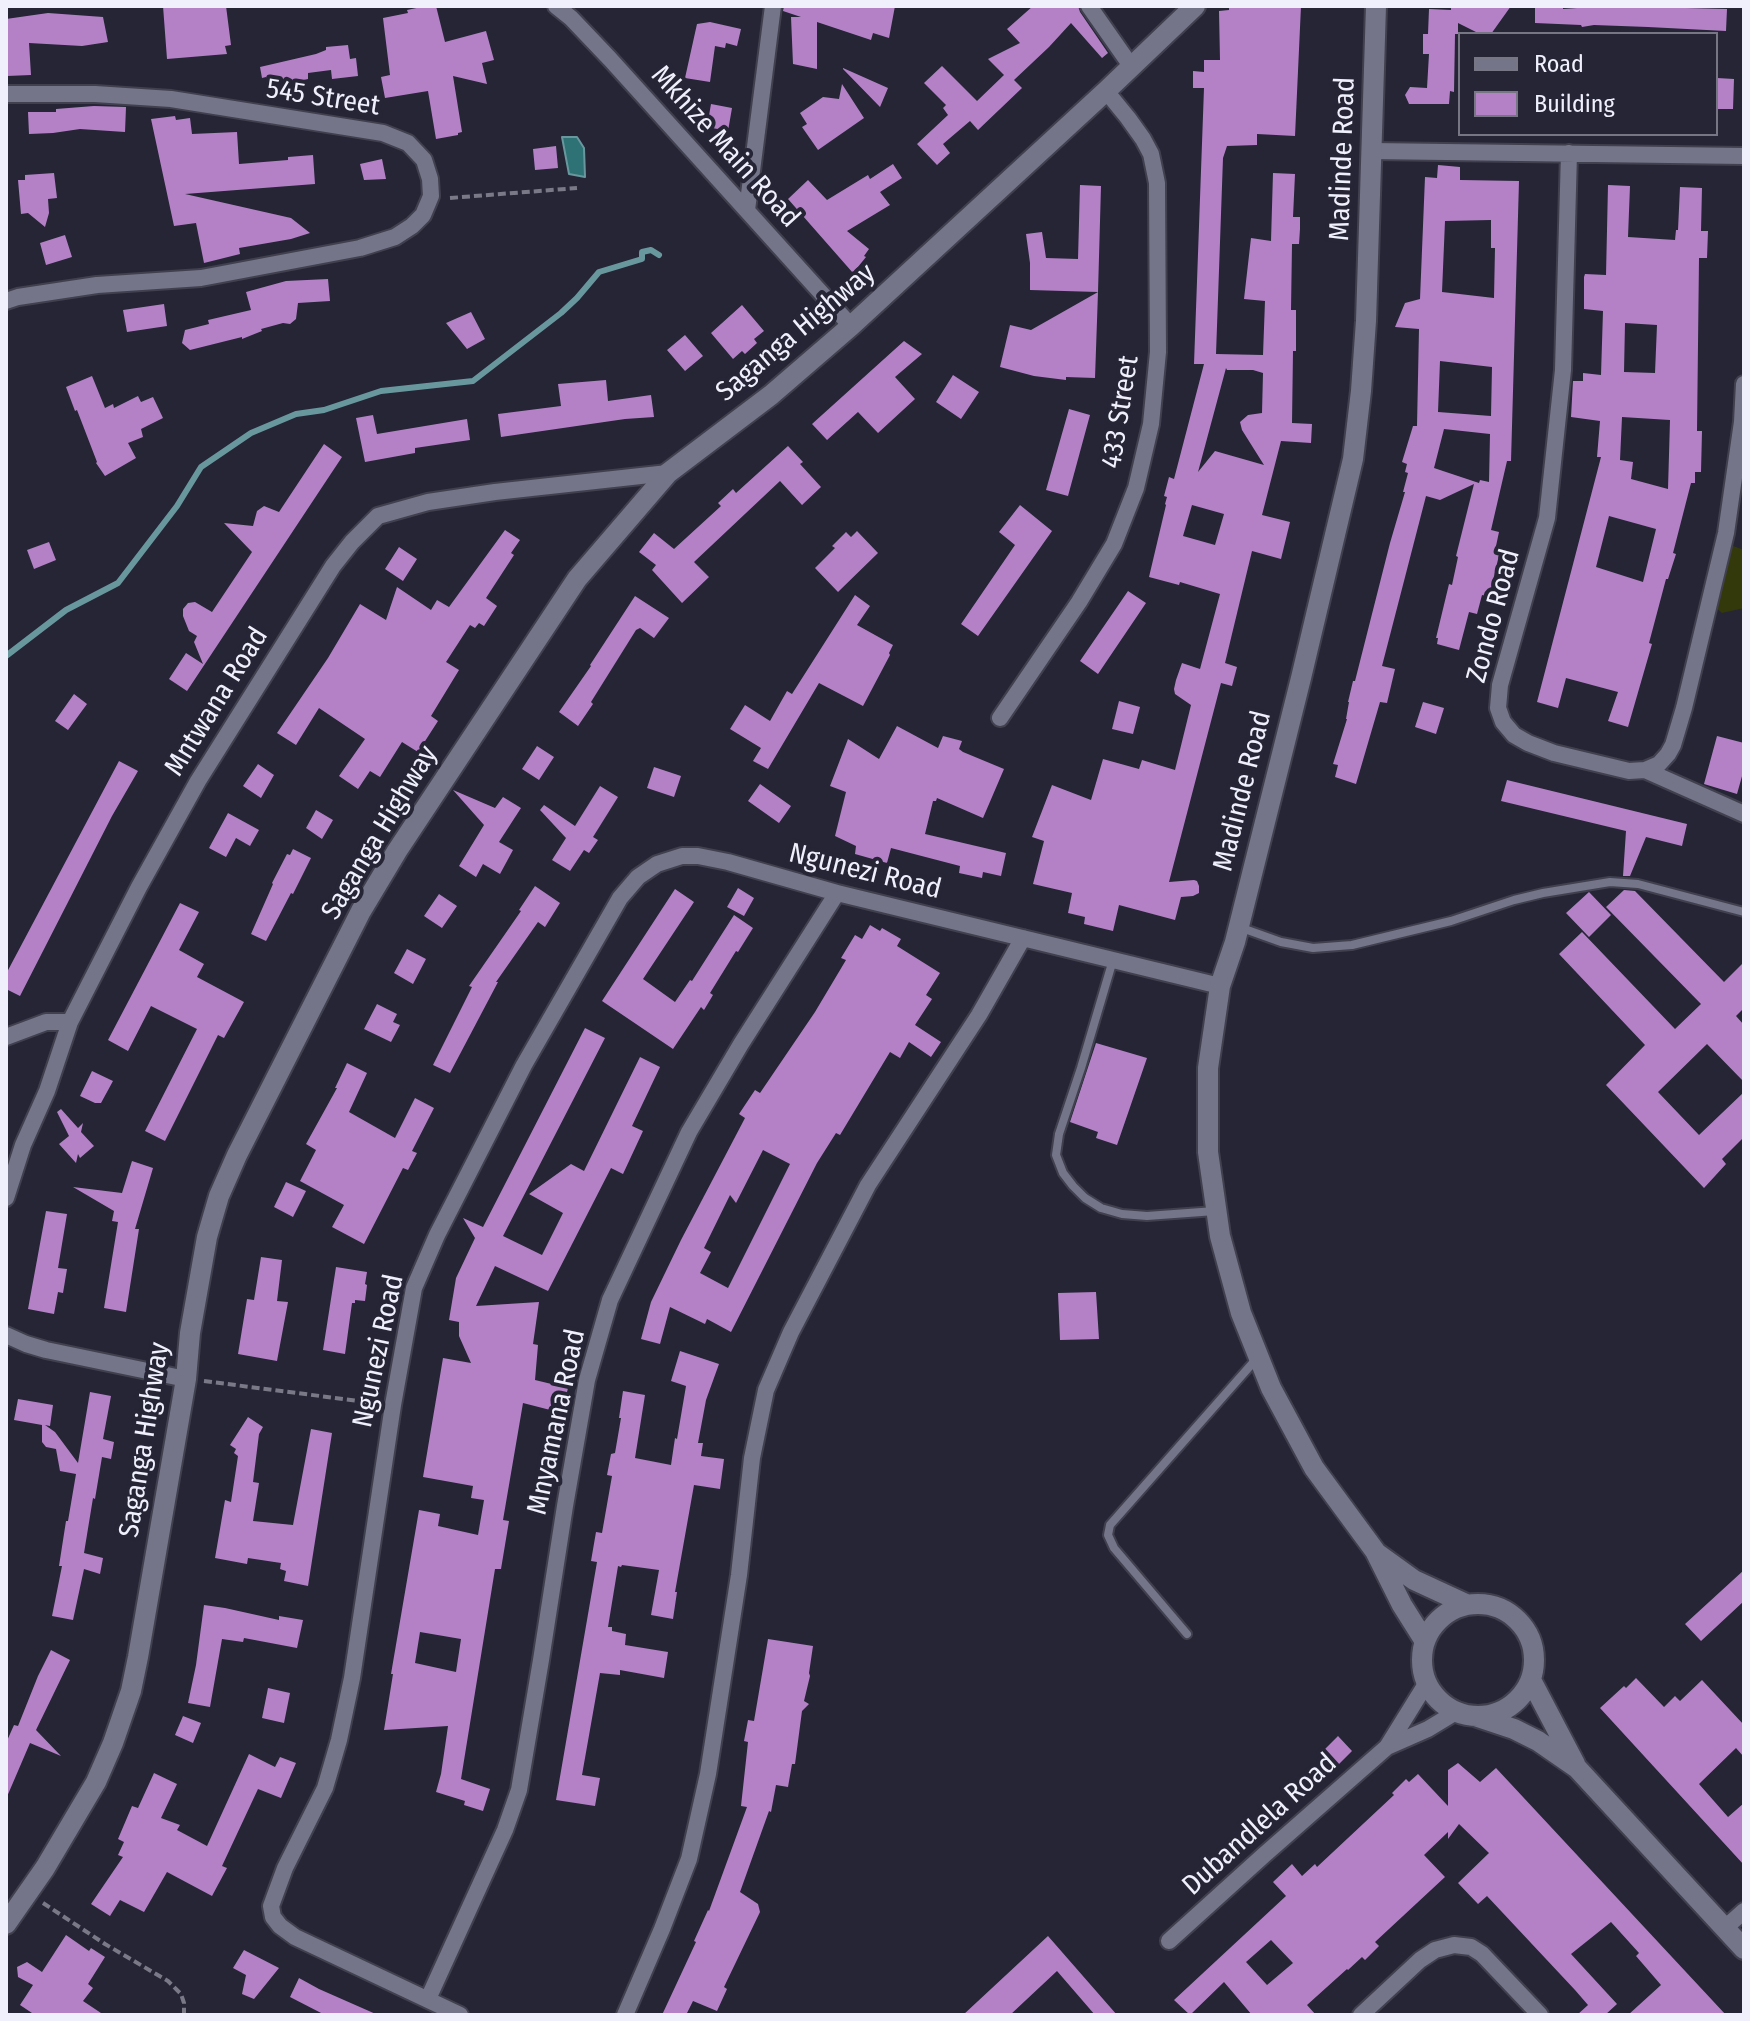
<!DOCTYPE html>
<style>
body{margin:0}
#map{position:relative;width:1750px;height:2021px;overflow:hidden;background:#252536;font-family:"Fira Sans Condensed",sans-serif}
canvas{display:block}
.frame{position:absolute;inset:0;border:8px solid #eff0fc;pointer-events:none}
.legend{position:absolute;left:1458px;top:32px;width:260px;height:104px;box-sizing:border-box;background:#252536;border:2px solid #767685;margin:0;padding:10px 14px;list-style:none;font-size:24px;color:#eff0fc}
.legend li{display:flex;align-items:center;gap:16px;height:40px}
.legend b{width:40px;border:2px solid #767685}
</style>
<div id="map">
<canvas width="1750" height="2021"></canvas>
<div class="frame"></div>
<ul class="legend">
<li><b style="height:10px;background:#75758a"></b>Road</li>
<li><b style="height:22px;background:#b481c6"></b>Building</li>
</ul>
</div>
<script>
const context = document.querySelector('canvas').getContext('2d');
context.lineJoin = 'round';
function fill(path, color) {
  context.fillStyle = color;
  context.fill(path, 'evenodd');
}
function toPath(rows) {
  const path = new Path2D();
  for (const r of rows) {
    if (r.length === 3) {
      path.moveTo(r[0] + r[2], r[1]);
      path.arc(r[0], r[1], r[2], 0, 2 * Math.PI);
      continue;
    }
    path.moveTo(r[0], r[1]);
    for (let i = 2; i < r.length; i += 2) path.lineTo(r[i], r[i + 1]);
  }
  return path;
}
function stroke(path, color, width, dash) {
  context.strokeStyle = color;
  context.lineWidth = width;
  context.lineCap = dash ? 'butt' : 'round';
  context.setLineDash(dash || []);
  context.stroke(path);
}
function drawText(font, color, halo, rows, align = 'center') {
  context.font = font + ' "Fira Sans Condensed",sans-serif';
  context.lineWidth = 8;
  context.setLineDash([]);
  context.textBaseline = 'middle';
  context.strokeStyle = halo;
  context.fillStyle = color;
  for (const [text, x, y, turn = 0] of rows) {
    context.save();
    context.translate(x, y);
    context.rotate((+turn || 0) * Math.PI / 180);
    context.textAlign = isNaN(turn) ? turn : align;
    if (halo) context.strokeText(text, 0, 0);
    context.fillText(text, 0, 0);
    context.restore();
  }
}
fill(toPath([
 [1728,544,1744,550,1744,608,1722,613,1713,605]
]), '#34390c');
const water = toPath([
 [562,137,577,137,584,148,585,177,569,174,562,137]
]);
fill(water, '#2e7275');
stroke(water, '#68989e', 2);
stroke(toPath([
 [6,656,66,610,118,583,177,506,201,467,251,433,296,414,324,410,381,391,473,381,561,313,577,298,599,272,642,259,642,252,651,250,659,255]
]), '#68989e', 6);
fill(toPath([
 [163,6,226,6,231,45,225,46,227,54,167,59],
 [426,6,436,6,445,42,486,31,494,60,482,63,487,84,453,76,462,132,458,133,458,135,436,139,428,91,385,98,381,77,390,75,383,18,408,13,407,10],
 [784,6,895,6,889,38,873,33,871,40,817,22,817,69,793,64,791,17,801,17,783,11],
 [1033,6,1078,6,1080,12,1108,53,1102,58,1071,23,1049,47,1014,80,1022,88,978,130,970,121,943,144,950,153,937,165,917,144,948,115,943,108,946,105,924,83,942,66,977,101,1004,75,988,59,1020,43,1007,29],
 [1229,6,1301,6,1295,136,1257,134,1257,145,1227,146,1223,158,1216,354,1263,355,1265,301,1244,299,1251,238,1271,241,1273,173,1295,174,1293,217,1300,217,1300,229,1299,244,1292,244,1291,310,1296,310,1296,351,1293,351,1292,423,1312,424,1311,443,1281,441,1262,515,1290,522,1281,559,1252,551,1225,663,1237,667,1232,686,1221,683,1169,882,1194,880,1197,881,1199,886,1199,893,1193,896,1181,897,1175,920,1119,905,1113,931,1084,924,1085,917,1068,913,1072,893,1033,884,1044,841,1032,837,1052,785,1091,800,1103,759,1139,769,1142,760,1175,770,1191,705,1175,694,1174,689,1176,680,1182,663,1200,669,1220,594,1180,582,1179,585,1149,577,1166,505,1165,504,1167,497,1164,496,1169,477,1174,479,1204,364,1194,364,1204,88,1193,88,1193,71,1204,72,1204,60,1220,60,1219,11,1229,10],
 [1226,368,1227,370,1253,370,1263,373,1262,413,1248,415,1240,422,1242,430,1264,465,1215,451,1198,472],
 [1192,505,1224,514,1215,545,1183,536],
 [1451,6,1511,6,1491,34,1480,34,1458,23,1458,34,1455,34,1454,92,1450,91,1449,104,1409,104,1405,95,1410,87,1427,88,1429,54,1423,54,1423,34,1428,34,1429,9,1451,10],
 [1535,6,1563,6,1563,9,1605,6,1727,9,1726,31,1648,27,1594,25,1582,27,1581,25,1535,23],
 [48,13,103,17,108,42,82,46,29,43,31,75,7,76,6,19],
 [710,22,741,29,737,46,726,43,725,48,715,46,710,82,685,78,697,24],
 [348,45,350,59,356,58,358,76,332,79,331,70,308,73,308,79,267,88,266,77,262,78,260,67,316,54,326,50,326,47],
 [843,68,888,88,880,107,843,69],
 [1717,78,1734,79,1733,109,1716,109],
 [842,84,864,118,818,150,802,127,807,124,800,113,823,97,839,99],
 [711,104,732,108,728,131,707,127],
 [94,106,126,107,125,132,80,129,53,133,29,134,28,112,56,112,56,109],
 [175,116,176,120,190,118,192,134,237,132,239,164,288,160,288,157,313,155,315,184,185,194,291,218,310,233,291,239,239,248,240,254,204,263,196,223,174,226,151,119],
 [556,146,558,168,535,170,533,149],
 [382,159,386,179,364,180,360,164],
 [893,164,902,178,880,192,890,205,847,231,869,249,864,256,866,257,853,273,788,199,808,180,827,200,868,175,870,179],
 [1438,165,1460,167,1460,180,1519,181,1511,461,1507,461,1491,530,1499,532,1496,546,1501,547,1489,597,1482,595,1477,614,1469,612,1459,650,1437,644,1438,638,1436,638,1449,584,1452,585,1458,557,1456,556,1474,484,1440,500,1426,496,1382,666,1395,669,1387,703,1380,702,1356,784,1335,777,1338,765,1333,764,1347,719,1346,719,1349,702,1348,702,1353,681,1355,681,1390,543,1405,492,1403,492,1408,473,1405,472,1407,464,1402,462,1413,426,1417,426,1419,329,1395,327,1405,303,1420,299,1425,177,1437,178],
 [1491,220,1491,248,1495,248,1494,298,1442,292,1445,221],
 [1440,361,1492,367,1491,416,1438,412],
 [1444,429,1490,434,1489,482,1480,480,1479,483,1434,468],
 [54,173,57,198,48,199,49,213,45,227,28,213,21,214,18,180,25,180,25,175],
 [1080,185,1101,186,1098,292,1030,290,1030,263,1026,234,1042,232,1046,258,1078,259],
 [1608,185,1630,186,1628,237,1675,240,1676,230,1678,230,1680,187,1702,188,1701,231,1708,231,1707,258,1699,258,1697,431,1702,431,1701,472,1695,472,1695,483,1691,483,1673,553,1676,554,1668,579,1666,579,1649,643,1652,644,1628,727,1608,721,1618,692,1566,678,1558,708,1537,702,1601,457,1597,457,1600,421,1571,417,1573,381,1583,381,1583,373,1601,375,1603,311,1584,309,1584,277,1585,274,1606,275],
 [1625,323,1657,325,1655,373,1624,372],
 [1622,417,1670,420,1668,489,1631,479,1633,462,1620,460],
 [1609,516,1656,529,1643,582,1596,567],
 [65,235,72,257,46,265,40,243],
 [328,279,330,301,298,303,296,319,290,324,283,323,261,329,262,331,242,339,242,337,190,350,182,343,185,330,209,324,208,320,251,310,246,292,286,281],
 [1098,292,1095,378,1066,377,1066,380,1034,376,1000,367,1010,325,1031,330],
 [164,304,167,326,127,332,123,310],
 [742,305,764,331,754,339,757,343,745,354,742,351,733,359,711,333],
 [471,312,485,339,467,349,446,323],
 [685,335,703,356,685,371,667,350],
 [904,341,922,354,895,377,915,399,878,433,858,412,827,440,812,424],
 [953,375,979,392,961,419,936,402],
 [92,376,105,408,113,404,114,408,138,396,141,402,153,397,163,418,141,429,143,437,128,443,136,458,105,476,96,463,97,462,77,410,75,411,66,387],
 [606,380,608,401,651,395,654,417,625,419,501,437,498,414,561,406,558,384],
 [1069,409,1090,415,1068,496,1046,490],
 [373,415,377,434,467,419,470,440,415,448,415,453,365,462,356,418],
 [324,444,342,457,187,691,169,679,186,653,203,664,194,642,197,636,189,631,183,616,183,609,188,603,195,602,212,612,252,552,224,523,253,526,257,511,264,506,279,512],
 [788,446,803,462,800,464,821,487,802,505,780,481,694,562,709,577,682,603,652,570,656,565,639,552,654,533,674,549,721,506,718,503,733,489,736,493],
 [1020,505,1052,531,978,636,961,624,1015,545,999,532],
 [505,530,520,540,511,553,514,555,486,598,497,606,484,626,479,623,475,628,470,625,446,662,459,670,431,716,438,721,418,752,402,742,380,777,370,771,358,789,339,776,365,739,319,708,296,745,277,733,328,658,360,604,386,620,397,587,431,610,437,600,449,607],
 [857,531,878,553,838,592,815,568,835,548,832,546,846,532,851,537],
 [49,542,56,560,34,569,27,550],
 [399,547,417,559,403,581,385,569],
 [1128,591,1146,603,1098,674,1080,661],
 [855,595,870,606,857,625,893,645,889,653,890,655,863,706,819,683,768,769,753,761,761,748,730,729,745,705,770,721,787,691,792,694],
 [635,596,669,618,654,638,640,628,636,630,591,702,593,704,578,726,559,712,591,666,590,665],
 [74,694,87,704,68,730,55,721],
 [1119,701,1140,707,1133,734,1112,729],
 [1423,702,1444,708,1436,734,1415,727],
 [897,726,938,748,943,736,962,741,959,749,963,752,1004,769,983,818,937,798,936,801,933,801,925,834,1006,853,1001,876,983,872,982,878,959,873,960,866,891,848,887,863,855,854,856,846,835,836,846,792,830,786,848,739,879,759],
 [1717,736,1744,743,1744,769,1737,794,1704,784],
 [537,746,554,757,539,780,522,769],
 [119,761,138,771,112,816,20,996,6,989,6,974],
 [258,764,274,775,261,798,243,786],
 [654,767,681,776,674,797,647,788],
 [1507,780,1687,824,1682,846,1646,837,1630,876,1623,876,1626,831,1501,801],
 [760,784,791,806,779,823,748,801],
 [600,786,618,797,593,837,598,840,589,853,584,850,570,871,552,860,566,838,540,810,544,805,575,826],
 [453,790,495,808,503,797,521,808,499,842,513,850,500,874,483,864,476,877,459,866,484,825],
 [316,810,333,820,322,839,306,828],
 [228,813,259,830,250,846,236,838,226,857,209,848],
 [293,849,311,858,293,894,291,893,266,941,251,934,273,884,272,883,287,854,290,855],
 [535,886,560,903,545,927,538,922,496,982,498,982,450,1073,433,1065,472,987,469,986,521,911,519,910],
 [738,888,754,898,744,916,727,907],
 [675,889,694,902,643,979,675,1002,690,980,692,981,734,915,753,928,738,952,736,951,710,993,713,995,704,1010,701,1007,673,1049,602,1001],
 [1624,890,1635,891,1724,982,1744,962,1744,1008,1736,1016,1744,1025,1744,1082,1707,1044,1658,1092,1699,1135,1744,1092,1744,1137,1722,1159,1726,1164,1704,1188,1606,1085,1645,1045,1559,954,1582,932,1675,1029,1701,1004,1606,907],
 [1589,892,1611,915,1589,937,1566,913],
 [439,894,457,906,442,928,424,916],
 [180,903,199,912,179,950,204,964,197,977,244,1002,224,1038,218,1035,165,1141,145,1131,197,1029,151,1006,128,1051,108,1040],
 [870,925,880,931,882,928,901,939,897,946,940,973,926,995,932,999,915,1025,941,1042,931,1057,909,1042,900,1058,890,1052,840,1135,836,1133,817,1163,731,1332,707,1319,705,1324,670,1307,660,1344,641,1339,651,1302,681,1240,745,1118,739,1114,755,1090,760,1093,815,1012,846,960,841,958,855,935,862,939],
 [763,1150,790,1164,728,1288,700,1273,711,1252,704,1248,730,1195,736,1203],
 [407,949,426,959,413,984,394,973],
 [377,1004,397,1014,393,1022,400,1025,391,1042,364,1029],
 [585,1028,605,1038,503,1236,542,1255,563,1213,529,1194,571,1164,584,1171,640,1057,660,1067,632,1126,643,1131,623,1174,611,1168,548,1291,495,1266,476,1306,539,1302,533,1344,538,1345,535,1380,568,1388,562,1413,523,1403,503,1520,509,1521,501,1569,495,1569,461,1779,490,1789,483,1811,464,1805,465,1801,436,1792,441,1774,448,1726,384,1730,393,1674,391,1674,419,1510,440,1514,438,1526,478,1535,484,1500,471,1498,473,1486,423,1477,443,1358,471,1363,459,1336,459,1322,449,1320,456,1278,475,1238,463,1218,483,1227],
 [420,1632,461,1639,456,1672,415,1663],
 [1096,1043,1147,1058,1117,1145,1096,1138,1098,1132,1070,1122],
 [347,1063,367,1073,349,1112,395,1138,415,1098,434,1108,412,1151,417,1153,408,1170,403,1168,364,1244,332,1227,344,1205,300,1181,316,1150,306,1144,337,1088,335,1088],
 [92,1071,113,1081,101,1103,95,1103,80,1096],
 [61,1109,78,1128,83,1123,81,1132,94,1146,80,1158,78,1154,76,1163,59,1144,69,1136,57,1112],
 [132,1161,153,1168,135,1229,139,1229,126,1312,104,1308,118,1222,112,1221,114,1211,73,1187,122,1193],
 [286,1182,306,1191,293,1217,274,1207],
 [46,1211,67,1214,58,1268,67,1269,63,1293,58,1292,54,1314,28,1309],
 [261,1257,282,1260,277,1301,288,1302,277,1361,238,1354,247,1299,254,1300],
 [336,1267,367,1272,365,1284,367,1285,365,1301,355,1300,355,1303,352,1303,345,1354,323,1350],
 [1096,1292,1099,1339,1060,1340,1058,1293],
 [680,1351,719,1364,706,1400,698,1443,703,1443,701,1456,724,1459,720,1489,694,1485,675,1592,677,1592,673,1619,651,1615,659,1570,622,1565,621,1567,618,1566,608,1627,612,1627,612,1631,626,1634,625,1645,668,1652,664,1678,620,1670,620,1675,600,1673,582,1775,600,1778,595,1806,556,1800,597,1562,591,1561,596,1532,602,1533,612,1476,607,1475,611,1454,615,1453,621,1418,619,1418,623,1391,645,1395,635,1458,671,1465,675,1438,677,1439,686,1386,671,1381],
 [90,1392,111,1396,103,1439,114,1442,111,1459,102,1457,95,1499,93,1498,84,1553,103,1558,100,1574,84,1569,73,1620,52,1616,62,1566,59,1566,66,1521,68,1521,76,1474,60,1471,56,1449,46,1447,42,1442,42,1425,14,1420,18,1399,53,1405,50,1426,45,1425,55,1432,78,1463],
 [248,1417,263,1427,259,1434,253,1482,259,1483,253,1521,293,1525,311,1429,332,1433,308,1586,284,1581,286,1571,280,1569,281,1563,248,1558,247,1564,215,1558,225,1500,231,1502,238,1456,234,1453,236,1449,230,1445],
 [1744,1570,1744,1601,1701,1641,1685,1624],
 [204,1605,225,1608,279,1620,279,1616,303,1620,297,1648,244,1638,243,1642,222,1639,210,1707,188,1703,196,1665],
 [768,1639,813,1646,809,1673,810,1676,804,1701,809,1704,802,1711,795,1764,792,1764,788,1787,776,1785,771,1812,769,1811,740,1892,758,1904,760,1912,724,1987,727,1989,717,2011,693,2001,686,2015,662,2015,696,1942,694,1941,708,1910,709,1911,747,1807,741,1806,748,1742,744,1741,748,1720,754,1721],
 [51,1650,70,1660,36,1730,61,1756,30,1743,6,1799,6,1743,14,1725,18,1726,38,1676],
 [1636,1678,1664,1707,1675,1696,1680,1701,1702,1680,1744,1725,1744,1757,1736,1748,1699,1784,1728,1817,1744,1803,1744,1865,1600,1708,1624,1686,1626,1688],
 [268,1688,290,1693,284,1723,262,1718],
 [183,1716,201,1723,193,1743,175,1735],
 [1338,1736,1352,1751,1338,1765,1324,1750],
 [249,1754,275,1767,280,1757,296,1763,281,1798,258,1789,222,1866,227,1868,212,1896,167,1872,144,1912,120,1900,110,1916,91,1904,123,1857,118,1855,124,1842,118,1839,132,1806,138,1808,154,1773,177,1784,161,1818,180,1825,177,1830,207,1846],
 [1458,1763,1480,1782,1496,1768,1726,2015,1628,2015,1661,1985,1636,1956,1639,1953,1611,1922,1571,1954,1617,2004,1605,2015,1577,2015,1588,2005,1575,1990,1487,1896,1478,1904,1458,1883,1489,1853,1459,1824,1448,1839,1448,1832,1424,1855,1445,1877,1375,1942,1379,1946,1365,1960,1362,1957,1348,1970,1347,1969,1307,2005,1316,2015,1252,2015,1224,1982,1190,2015,1174,2000,1286,1896,1273,1882,1292,1864,1302,1876,1315,1864,1317,1867,1394,1795,1392,1793,1406,1779,1409,1782,1418,1774,1448,1806,1448,1770],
 [1271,1940,1293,1963,1267,1985,1246,1962],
 [66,1935,89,1951,91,1948,105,1957,88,1984,93,1988,83,2001,104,2015,35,2015,20,2005,33,1985,18,1977,17,1967,27,1962,42,1972],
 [1048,1936,1117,2015,1095,2015,1057,1971,1010,2015,963,2015],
 [244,1950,279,1968,254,1999,242,1994,246,1975,233,1968],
 [299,1978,319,1989,378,2015,325,2015,290,1997]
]), '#b481c6');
const service = toPath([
 [1239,927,1281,942,1313,948,1352,945,1451,921,1514,900,1543,893,1610,882,1638,884,1744,912],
 [1113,960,1081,1068,1059,1134,1056,1155,1063,1173,1073,1186,1085,1198,1101,1208,1122,1214,1147,1216,1215,1211],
 [1187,1634,1114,1548,1108,1535,1110,1525,1258,1357]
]);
const minor = toPath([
 [556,6,571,18,610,59,851,326],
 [1089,6,1131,66],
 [6,94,95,94,171,99,383,133,408,143,424,160,430,179,431,196,423,215,412,226,395,237,360,248,201,278,97,285,18,297,6,301],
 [1371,151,1744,156],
 [1569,153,1563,370,1547,518,1500,685,1498,708,1503,722,1514,735,1528,743,1554,753,1629,771,1645,770,1659,764,1668,754,1673,745,1684,708,1726,533,1742,422,1744,384],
 [747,210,773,6],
 [1000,718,1079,602,1114,544,1136,488,1151,424,1158,352,1157,183,1151,154,1143,139,1128,118,1106,91],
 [1645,770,1744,814],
 [6,1037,46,1022,70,1022],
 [6,1198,23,1145,47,1091,70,1022,139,887,198,781,333,566,352,542,378,516,428,502,495,492,668,473],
 [6,1335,26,1344,46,1350,186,1379],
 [1387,1747,1426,1684],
 [1725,1928,1744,1911],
 [1169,1941,1264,1855,1387,1747,1428,1729,1456,1712],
 [428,1999,505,1830,519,1790,541,1660,565,1506,587,1380,610,1300,689,1132,741,1044,837,893],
 [460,2015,295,1937,280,1926,273,1917,271,1906,285,1868,325,1788,339,1740,352,1678,393,1405,414,1288,437,1235,524,1065,620,898,638,877,657,864,682,856,698,856,728,862,837,893,1220,986],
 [625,2015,662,1929,689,1859,708,1774,739,1575,752,1458,766,1390,791,1332,868,1185,979,1015,1023,938],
 [1361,2015,1420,1960,1435,1950,1454,1945,1471,1947,1482,1954,1540,2015]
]);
const tertiary = toPath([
 [1376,6,1366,321,1361,391,1353,459,1301,678,1235,942,1220,986,1208,1068,1208,1152,1220,1236,1241,1313,1271,1388,1314,1468,1375,1551,1402,1605,1424,1640],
 [1378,1554,1414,1580,1466,1604],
 [1478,1660,56],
 [1531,1680,1575,1764],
 [1475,1716,1514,1729,1538,1741,1577,1768,1744,1949],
 [6,1924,45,1868,96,1782,113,1743,131,1691,138,1657,186,1379,190,1333,207,1237,219,1196,237,1155,361,911,397,851,577,579,668,473,771,395,851,326,1106,91,1195,6]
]);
stroke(service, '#40404f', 12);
stroke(minor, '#40404f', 20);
stroke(tertiary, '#40404f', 24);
stroke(toPath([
 [450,198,577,188],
 [204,1381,374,1403],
 [43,1903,105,1944,168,1981,181,1994,184,2003,184,2015]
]), '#797988', 4, [8, 4]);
stroke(service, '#75758a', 8);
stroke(minor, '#75758a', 16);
stroke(tertiary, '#75758a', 20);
drawText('28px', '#eff0fc', '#252536', [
 ["545 Street",323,98,9],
 ["Mkhize Main Road",725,147,48],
 ["Madinde Road",1343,159,-88],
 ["Saganga Highway",796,333,-40],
 ["433 Street",1121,412,-81],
 ["Zondo Road",1494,616,-75],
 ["Mntwana Road",217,702,-58],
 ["Madinde Road",1243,791,-76],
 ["Saganga Highway",380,833,-59],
 ["Ngunezi Road",865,872,14],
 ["Ngunezi Road",379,1351,-78],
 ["Mnyamana Road",557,1422,-78],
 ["Saganga Highway",145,1440,-81],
 ["Dubandlela Road",1260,1825,-42]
]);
</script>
